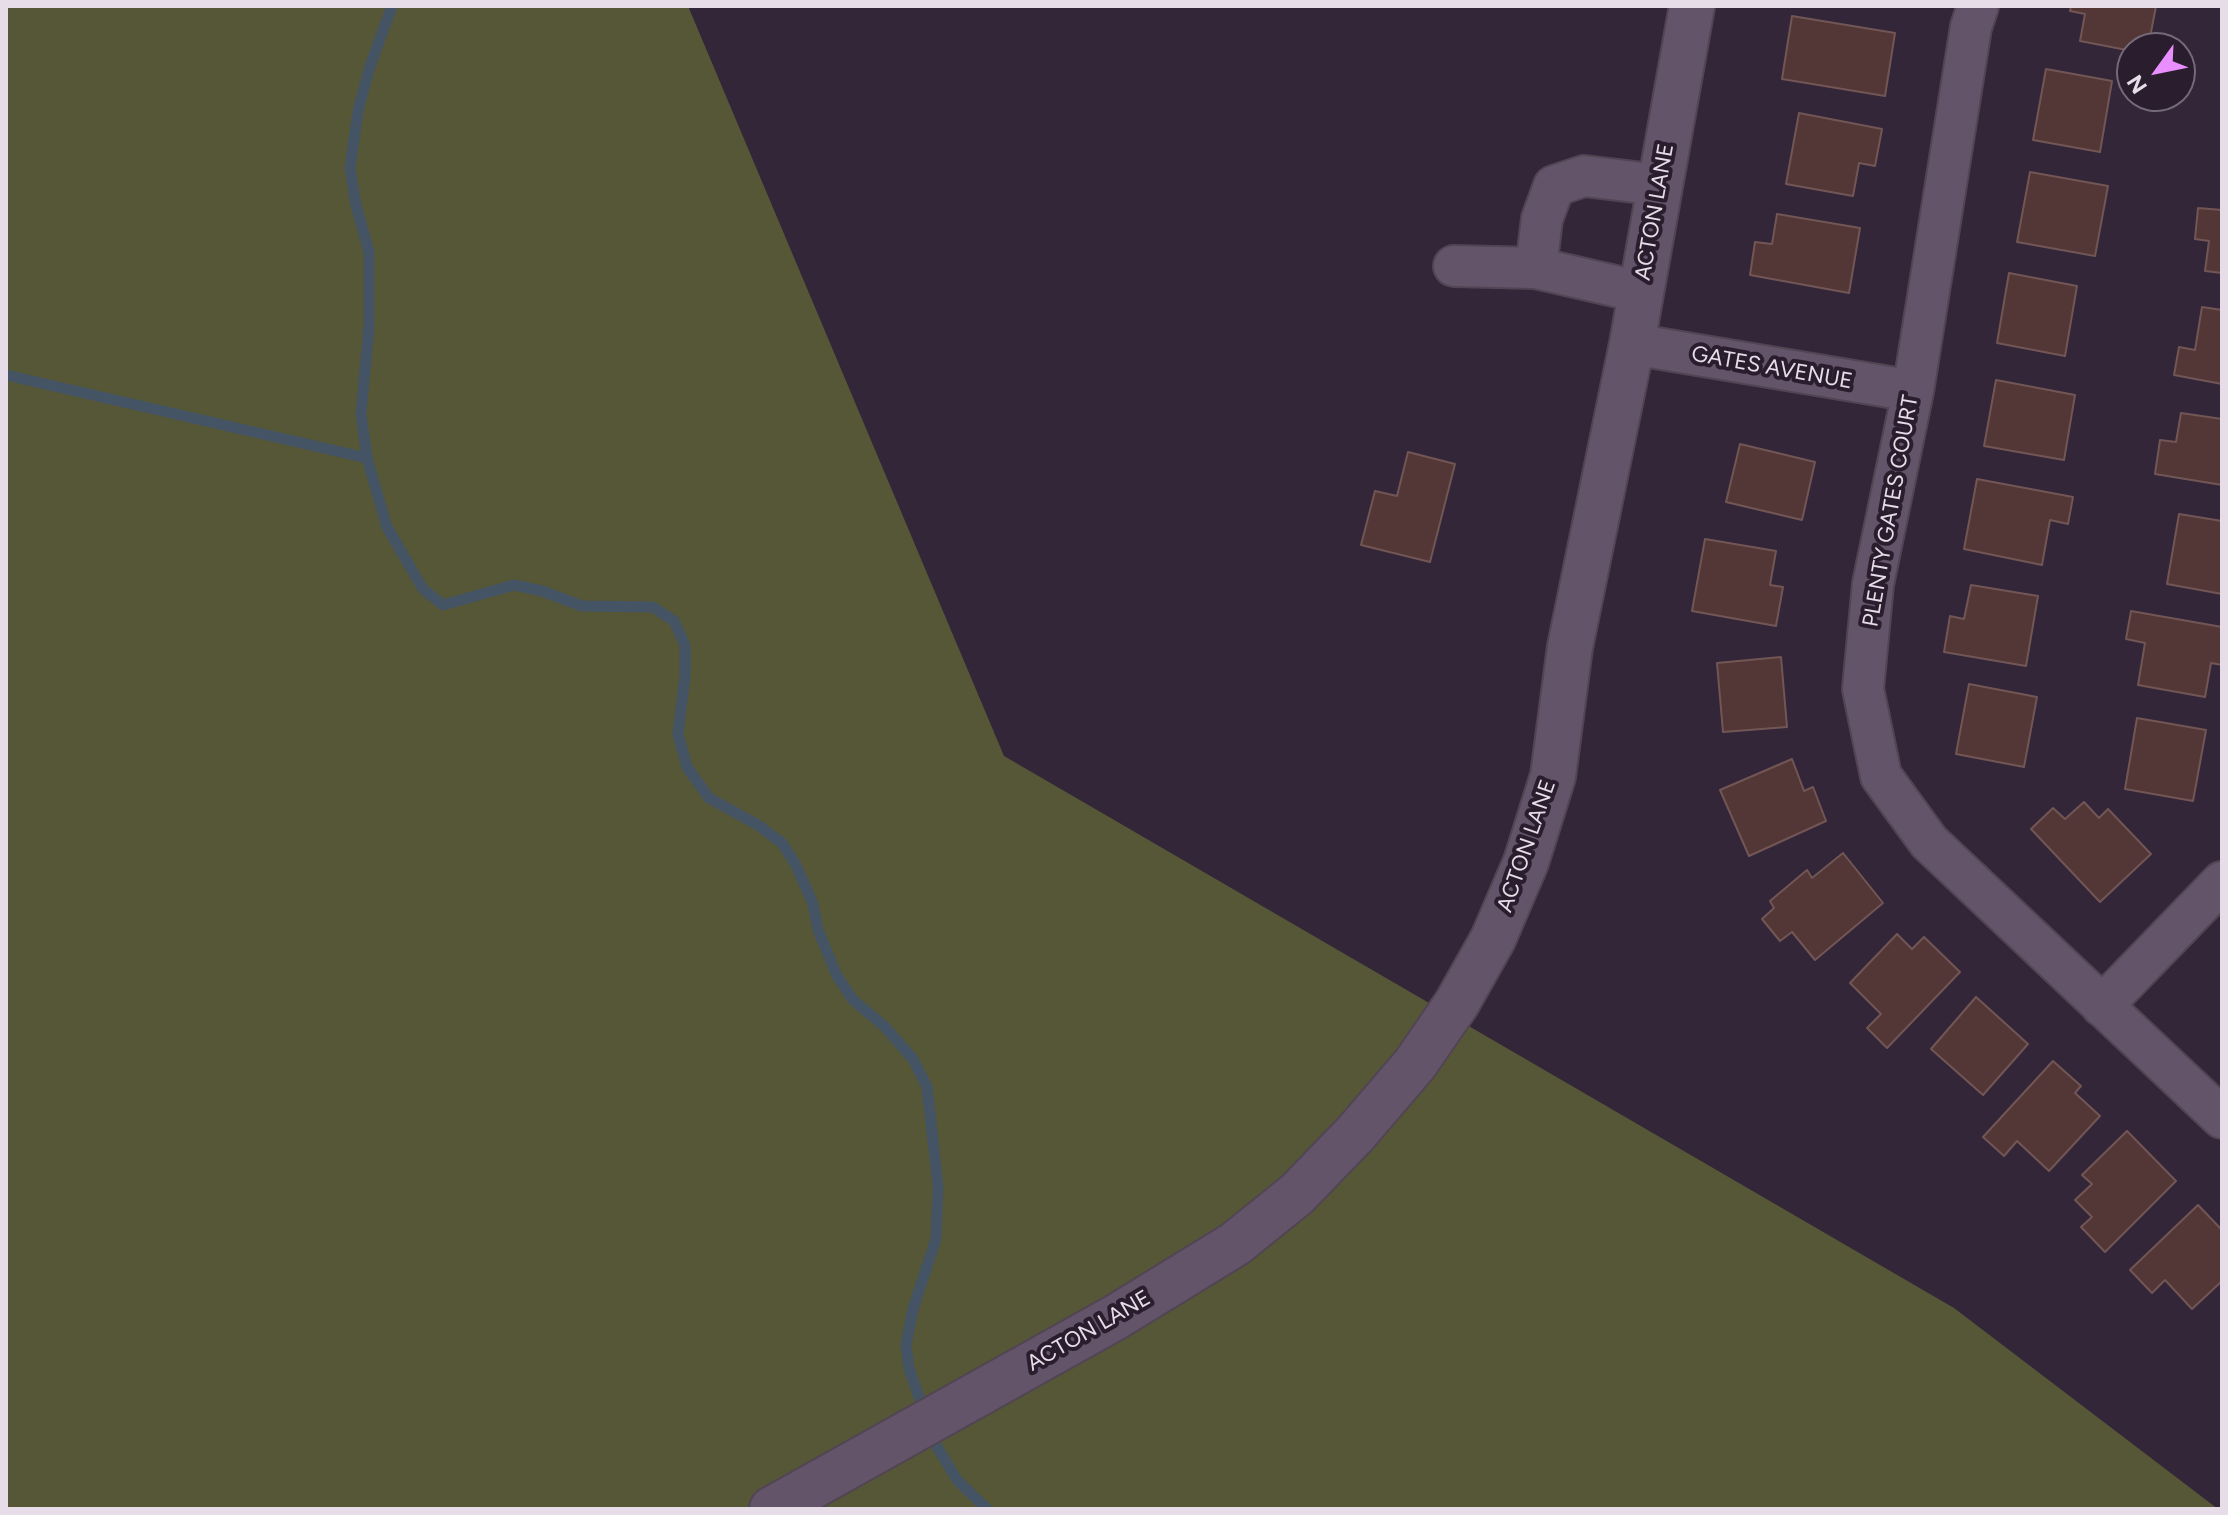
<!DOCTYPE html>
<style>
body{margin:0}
#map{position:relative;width:2228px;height:1515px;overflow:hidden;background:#342639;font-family:Figtree,sans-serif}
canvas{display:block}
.frame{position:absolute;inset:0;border:8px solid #e6dde9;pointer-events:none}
.north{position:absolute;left:2116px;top:32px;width:80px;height:80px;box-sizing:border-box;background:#2a1d2e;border:2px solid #756a79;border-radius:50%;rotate:237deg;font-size:22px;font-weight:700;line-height:32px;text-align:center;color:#e6dde9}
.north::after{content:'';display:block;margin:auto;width:28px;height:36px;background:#e88eff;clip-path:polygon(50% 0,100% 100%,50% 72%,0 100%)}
</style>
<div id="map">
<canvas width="2228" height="1515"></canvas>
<div class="frame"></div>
<div class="north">N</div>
</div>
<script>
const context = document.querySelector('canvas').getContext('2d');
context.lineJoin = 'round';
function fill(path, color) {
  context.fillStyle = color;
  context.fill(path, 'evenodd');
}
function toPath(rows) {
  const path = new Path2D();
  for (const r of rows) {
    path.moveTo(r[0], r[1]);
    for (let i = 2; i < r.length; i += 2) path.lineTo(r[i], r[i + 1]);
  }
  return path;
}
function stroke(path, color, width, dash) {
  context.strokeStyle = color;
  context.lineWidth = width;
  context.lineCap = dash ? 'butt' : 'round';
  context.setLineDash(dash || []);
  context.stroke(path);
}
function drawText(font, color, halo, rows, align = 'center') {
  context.font = font + ' Figtree,sans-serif';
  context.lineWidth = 8;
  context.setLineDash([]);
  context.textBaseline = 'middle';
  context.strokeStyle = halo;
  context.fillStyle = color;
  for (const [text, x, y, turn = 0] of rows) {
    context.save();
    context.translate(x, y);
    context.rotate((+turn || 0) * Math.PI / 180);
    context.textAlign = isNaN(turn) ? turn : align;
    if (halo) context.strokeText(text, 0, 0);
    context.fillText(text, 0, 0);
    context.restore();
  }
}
fill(toPath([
 [6,6,688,6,1004,756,1954,1308,2218,1509,6,1509]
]), '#555736');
stroke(toPath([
 [392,6,369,69,358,111,350,168,356,205,369,252,369,326,361,414,367,458,387,527,423,589,443,605,514,585,542,591,582,606,653,607,674,621,685,645,685,676,678,734,687,767,709,798,758,825,782,843,796,865,813,904,818,930,837,976,853,1000,884,1026,913,1059,927,1087,938,1186,936,1239,913,1309,906,1345,909,1368,925,1415],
 [6,375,367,458],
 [931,1431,936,1445,957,1480,987,1509]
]), '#455465', 11);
const building = toPath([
 [2071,6,2156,6,2148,48,2132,48,2132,51,2080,41,2085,14,2070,11,2071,6],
 [1792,16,1895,33,1885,96,1782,79,1792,16],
 [2046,69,2112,81,2100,152,2033,140,2046,69],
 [1799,113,1882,129,1875,166,1859,163,1853,196,1786,184,1799,113],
 [2030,172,2108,186,2095,256,2017,242,2030,172],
 [2198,208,2222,210,2222,273,2205,271,2209,241,2195,239,2198,208],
 [1777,214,1860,228,1849,293,1750,275,1755,242,1772,244,1777,214],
 [2009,273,2077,286,2065,356,1997,343,2009,273],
 [2202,307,2222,310,2222,384,2174,375,2179,347,2195,350,2202,307],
 [1996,380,2075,395,2064,460,1984,446,1996,380],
 [2181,413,2222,419,2222,485,2155,474,2160,440,2176,442,2181,413],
 [1740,444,1815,462,1802,520,1726,502,1740,444],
 [1408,452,1455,464,1430,562,1361,545,1375,491,1397,496,1408,452],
 [1977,479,2073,497,2068,524,2050,520,2042,565,1964,549,1977,479],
 [2179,514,2222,521,2222,594,2167,584,2179,514],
 [1705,539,1776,551,1770,585,1783,587,1776,626,1692,611,1705,539],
 [1971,585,2038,596,2026,666,1944,652,1950,616,1964,619,1971,585],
 [2131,611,2222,627,2222,665,2211,663,2205,697,2138,685,2145,643,2126,639,2131,611],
 [1781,657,1787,727,1723,732,1717,663,1781,657],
 [1969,684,2037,697,2024,767,1956,754,1969,684],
 [2137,718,2206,730,2193,801,2125,789,2137,718],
 [1792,759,1804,791,1813,787,1826,821,1749,856,1720,790,1792,759],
 [2084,802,2099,818,2108,809,2151,854,2100,902,2031,829,2053,808,2065,819,2084,802],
 [1843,853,1883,903,1815,960,1792,932,1780,941,1762,919,1774,908,1770,901,1807,870,1812,878,1843,853],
 [1897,934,1912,949,1924,937,1960,972,1887,1048,1867,1028,1881,1014,1850,983,1897,934],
 [1976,997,2028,1044,1983,1095,1931,1049,1976,997],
 [2053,1061,2081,1086,2075,1093,2100,1116,2049,1171,2017,1141,2004,1156,1983,1137,2053,1061],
 [2127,1131,2176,1181,2105,1252,2081,1227,2092,1217,2075,1200,2092,1184,2082,1175,2127,1131],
 [2198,1205,2222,1230,2222,1281,2192,1309,2165,1280,2152,1293,2130,1270,2198,1205]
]);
fill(building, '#523736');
stroke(building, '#725655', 2);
const minor = toPath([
 [1978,6,1971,27,1913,391,1873,584,1863,689,1881,776,1929,842,2222,1118],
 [1454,266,1536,268,1641,292],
 [1536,268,1542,219,1554,186,1584,176,1660,185],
 [1632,344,1913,391],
 [2102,1006,2222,882]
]);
const tertiary = toPath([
 [772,1509,1116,1317,1235,1244,1297,1194,1356,1133,1415,1064,1457,1003,1493,939,1526,862,1553,776,1570,647,1632,344,1692,6]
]);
stroke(minor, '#514554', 44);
stroke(tertiary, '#514554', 48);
stroke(minor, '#645469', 40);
stroke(tertiary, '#645469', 44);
drawText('22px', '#e6dde9', '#2a1d2e', [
 ["ACTON LANE",1655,212,-80],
 ["GATES AVENUE",1772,368,10],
 ["PLENTY GATES COURT",1891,511,-80],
 ["ACTON LANE",1527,846,-71],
 ["ACTON LANE",1089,1331,-30]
]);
</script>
